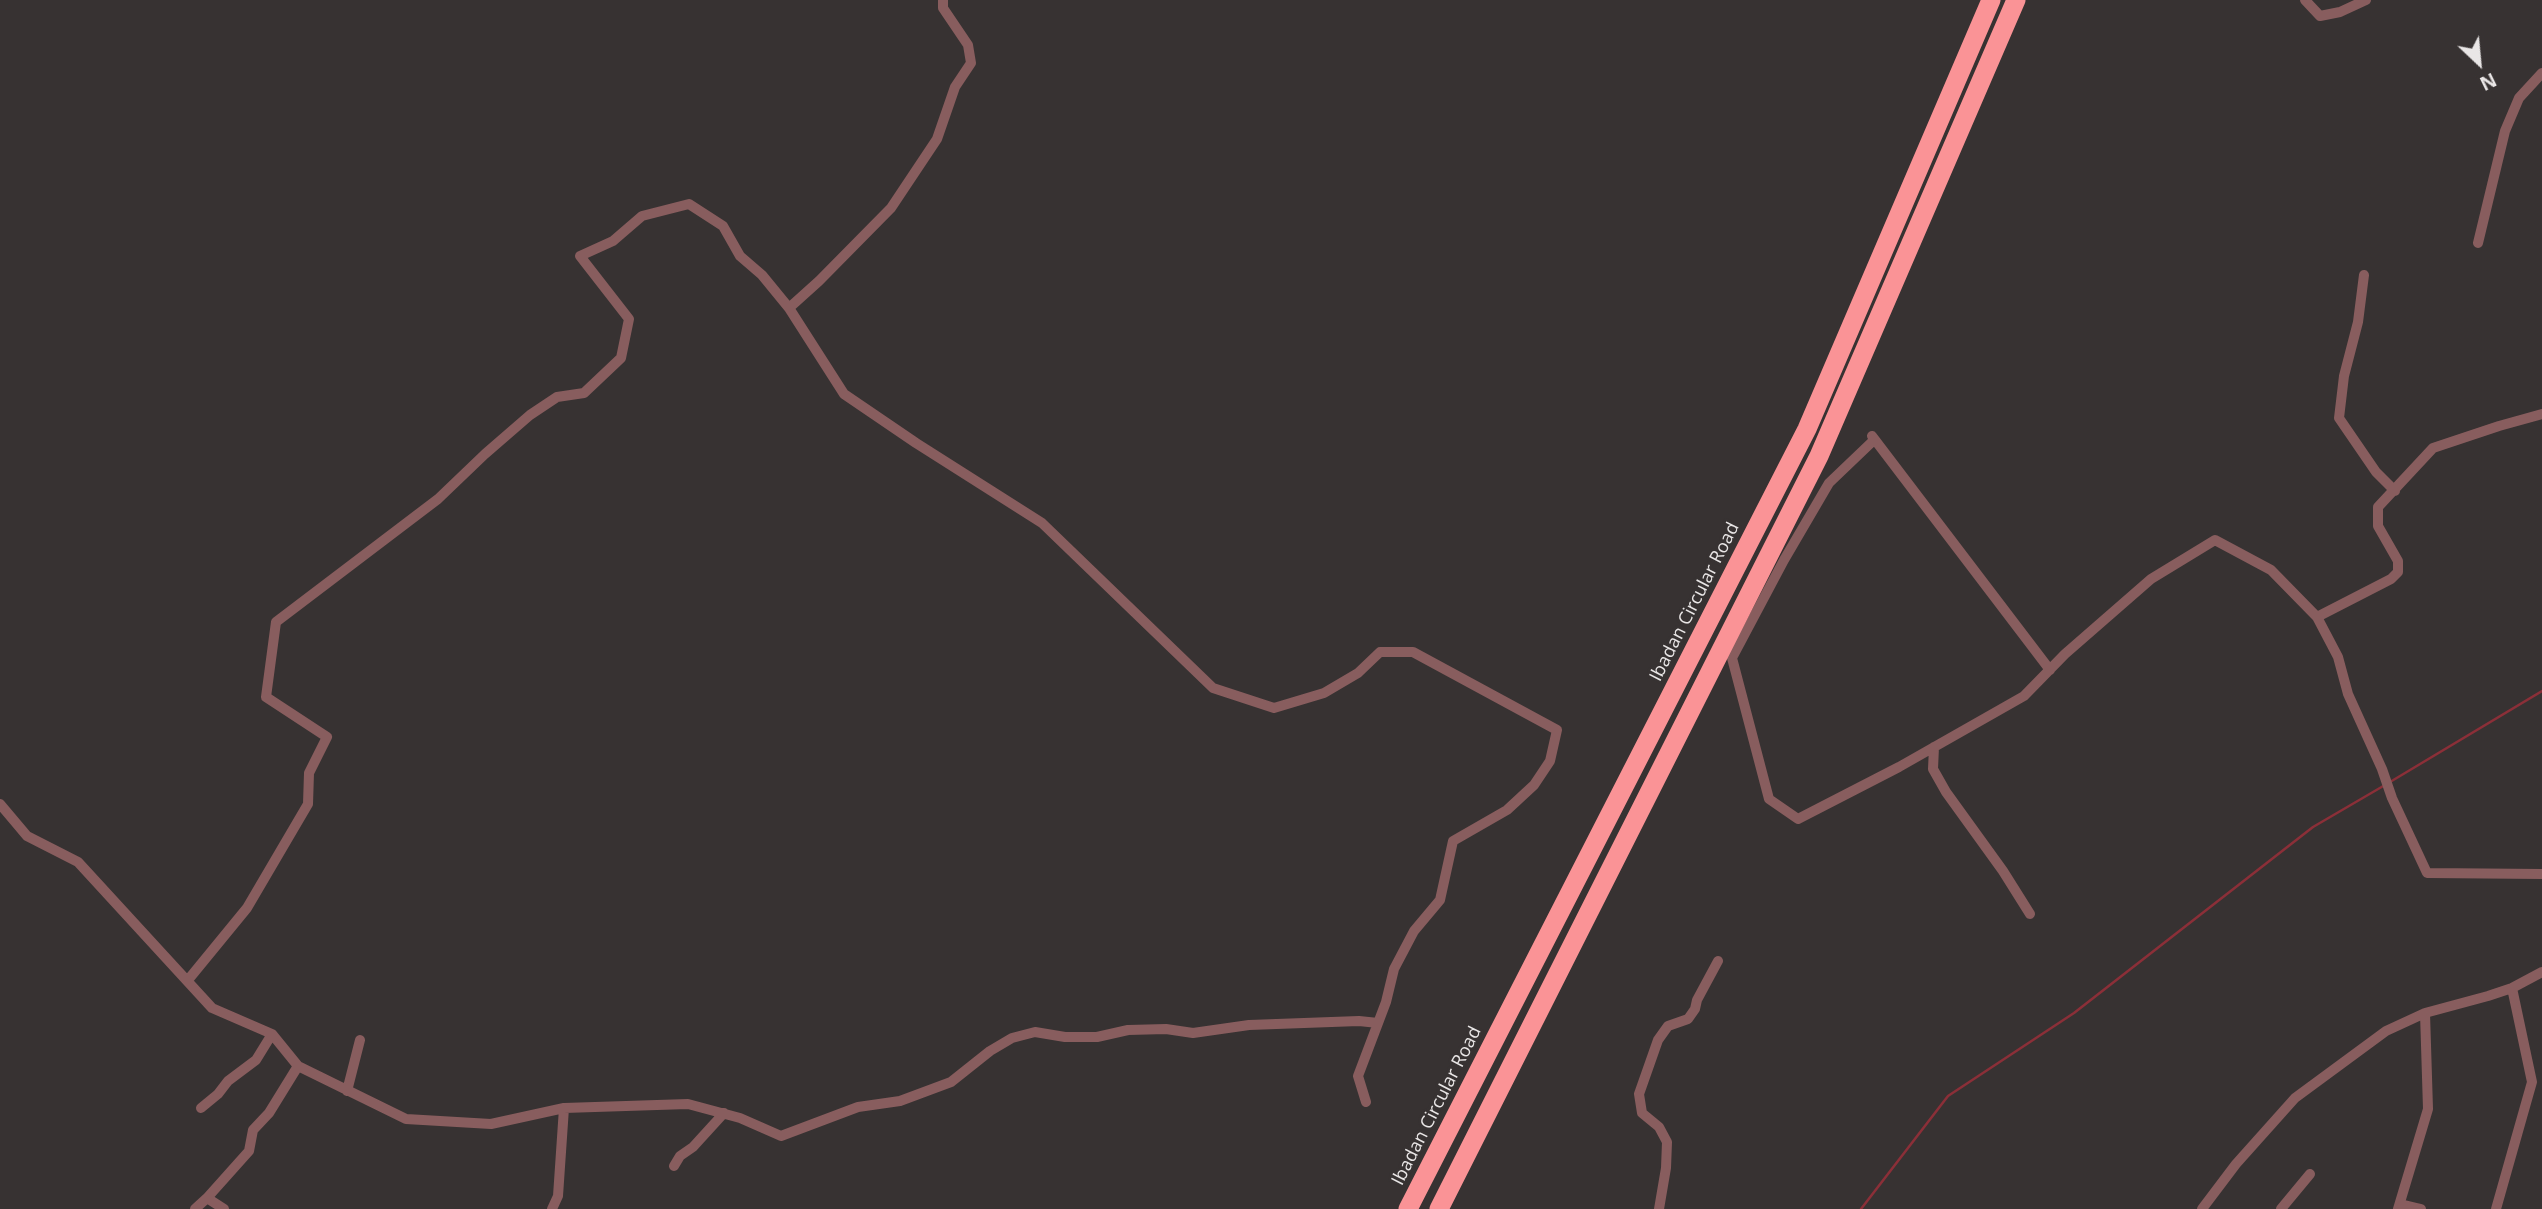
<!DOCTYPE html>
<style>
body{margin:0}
#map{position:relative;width:2542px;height:1209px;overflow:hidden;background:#373232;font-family:"Open Sans",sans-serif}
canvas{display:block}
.north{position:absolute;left:2444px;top:28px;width:70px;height:70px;-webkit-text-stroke:5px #373232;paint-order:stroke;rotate:154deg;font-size:19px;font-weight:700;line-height:28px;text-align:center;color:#e9e6e6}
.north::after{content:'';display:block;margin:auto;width:24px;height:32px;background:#e9e6e6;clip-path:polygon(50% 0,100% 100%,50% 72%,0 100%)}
</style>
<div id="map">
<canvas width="2542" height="1209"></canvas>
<div class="north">N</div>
</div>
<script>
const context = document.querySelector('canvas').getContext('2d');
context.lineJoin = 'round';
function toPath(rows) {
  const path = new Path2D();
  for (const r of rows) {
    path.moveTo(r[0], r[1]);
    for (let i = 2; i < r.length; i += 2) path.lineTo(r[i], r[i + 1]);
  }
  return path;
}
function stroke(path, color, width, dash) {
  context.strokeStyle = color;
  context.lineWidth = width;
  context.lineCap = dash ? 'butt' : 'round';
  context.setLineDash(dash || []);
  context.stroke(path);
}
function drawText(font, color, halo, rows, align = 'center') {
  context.font = font + ' "Open Sans",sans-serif';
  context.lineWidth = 6;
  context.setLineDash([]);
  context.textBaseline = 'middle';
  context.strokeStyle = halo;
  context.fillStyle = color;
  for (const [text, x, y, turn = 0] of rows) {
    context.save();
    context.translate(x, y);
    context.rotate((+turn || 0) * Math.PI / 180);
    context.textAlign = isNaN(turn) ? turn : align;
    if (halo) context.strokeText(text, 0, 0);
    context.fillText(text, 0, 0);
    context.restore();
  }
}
stroke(toPath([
 [2390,782,2542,691],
 [1861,1209,1948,1096,2074,1013,2313,827,2385,785]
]), '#8b2f38', 2.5);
stroke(toPath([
 [2305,0,2320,16,2340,12,2366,0],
 [2478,243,2505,131,2519,98,2542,73],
 [2364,275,2358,322,2344,376,2339,418,2376,472,2395,491],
 [789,308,819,281,891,208,937,139,955,87,971,63,968,45,943,8,943,0],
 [1872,436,2050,670],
 [1874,440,1829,483,1784,560,1732,658,1769,799,1798,819,1899,767,2024,696,2065,654,2151,579,2215,540,2271,570,2317,617,2391,579,2398,572,2398,561,2378,526,2378,507,2433,448,2499,426,2542,414],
 [2317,617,2338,657,2348,694,2382,769,2392,798,2427,873,2542,874],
 [1934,747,1933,769,1946,792,2003,871,2030,914],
 [0,804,27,836,78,862,212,1008,272,1034,298,1066,406,1119,491,1124,564,1108,688,1104,740,1118,781,1136,858,1107,900,1101,951,1082,990,1051,1012,1038,1035,1032,1065,1037,1097,1037,1128,1030,1166,1029,1193,1033,1249,1025,1359,1021,1378,1023],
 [188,980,247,908,308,804,309,773,327,737,266,697,276,622,438,499,485,454,530,415,557,397,584,393,621,358,629,319,580,256,613,241,642,216,689,204,723,226,740,256,762,275,789,308,844,394,916,443,1042,523,1213,688,1274,708,1324,693,1358,673,1380,652,1413,652,1557,730,1550,761,1534,785,1507,810,1453,841,1440,900,1414,931,1394,969,1386,1002,1358,1076,1366,1102],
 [347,1091,360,1040],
 [201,1108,218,1094,228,1081,256,1060,272,1034],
 [674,1166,680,1156,693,1147,724,1113],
 [2400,1204,2421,1209],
 [195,1209,207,1198],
 [224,1209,207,1198,249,1151,253,1130,269,1113,298,1066],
 [552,1209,558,1196,564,1108],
 [1659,1209,1666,1168,1667,1142,1659,1127,1642,1113,1639,1094,1658,1040,1668,1026,1688,1019,1695,1009,1697,1000,1718,961],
 [2202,1209,2236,1164,2295,1098,2386,1031,2425,1013,2488,996,2512,988,2542,972],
 [2281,1209,2310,1174],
 [2398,1209,2428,1109,2425,1013],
 [2496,1209,2532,1082,2512,988]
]), '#885d5e', 10);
stroke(toPath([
 [1408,1209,1807,429,1991,0],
 [1439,1209,1819,456,2016,0]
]), '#fa9396', 19);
drawText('18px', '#e9e6e6', '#373232', [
 ["Ibadan Circular Road",1695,602,-63],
 ["Ibadan Circular Road",1437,1106,-63]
]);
</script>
